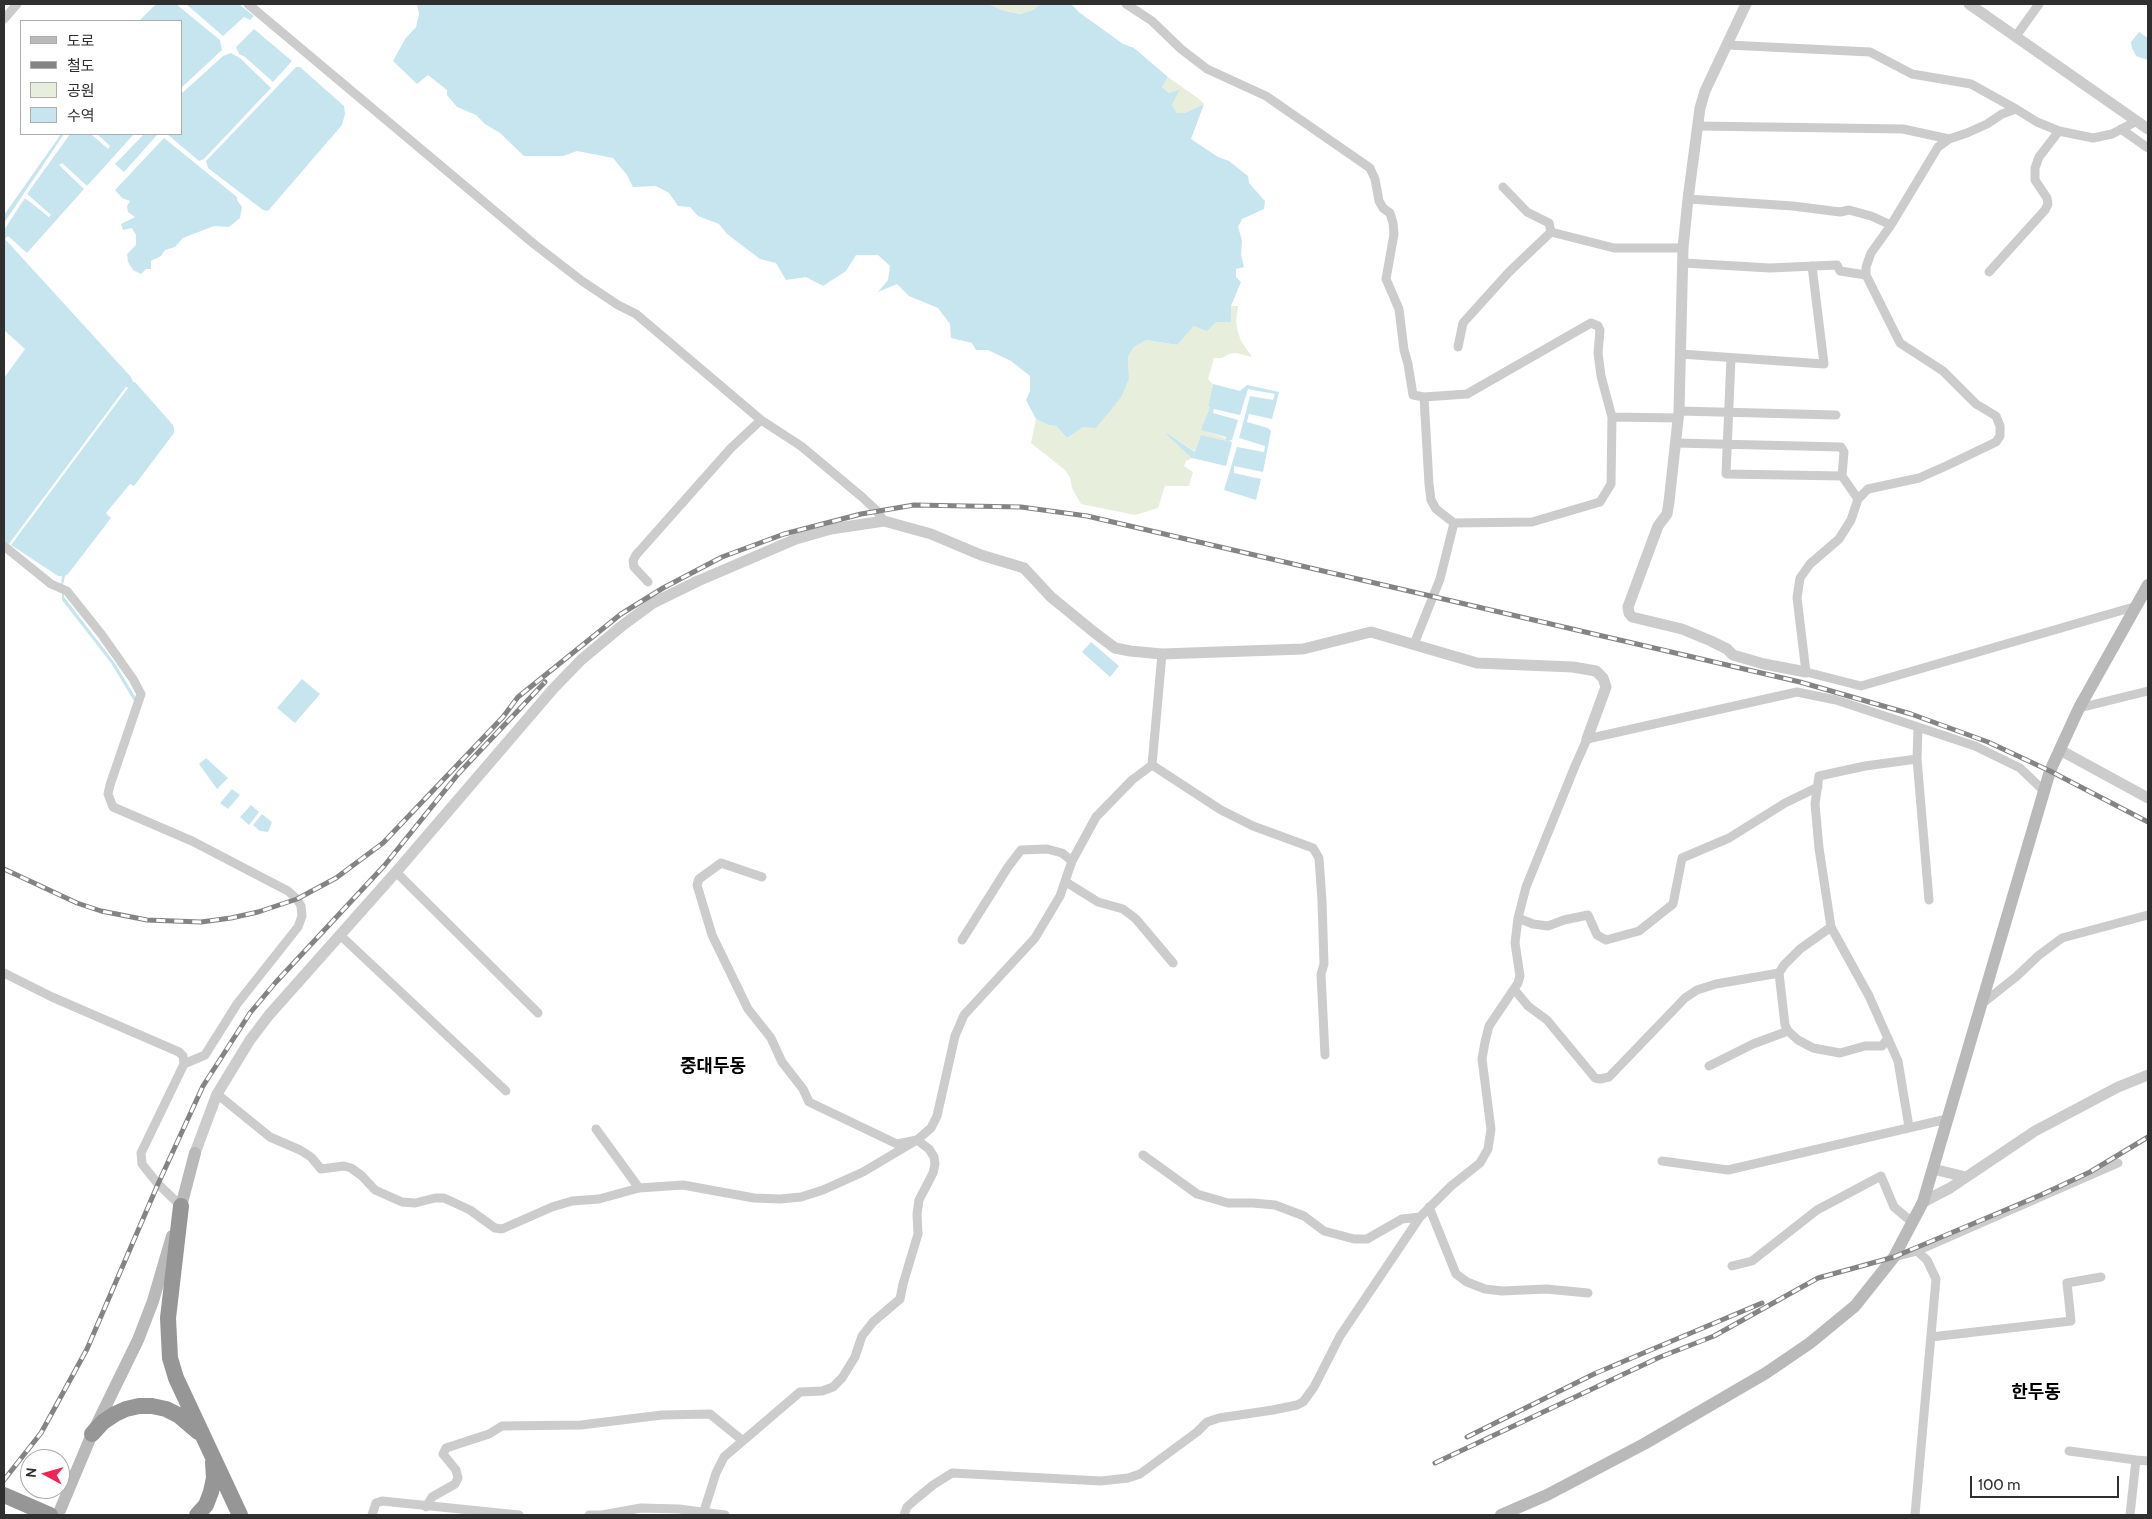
<!DOCTYPE html>
<meta charset="utf-8">
<style>
body{margin:0}
#map{position:relative;width:2152px;height:1519px;overflow:hidden;background:#fff;font-family:Cabin,"Noto Sans KR",sans-serif}
canvas{display:block}
.frame{position:absolute;inset:0;border:5px solid #2f2f2f;pointer-events:none}
.legend{position:absolute;left:20px;top:20px;width:162px;height:115px;box-sizing:border-box;background:#fff;border:1px solid #acacac;margin:0;padding:6px 9px;list-style:none;font-size:15px;color:#2f2f2f}
.legend li{display:flex;align-items:center;gap:10px;height:25px}
.legend b{width:25px;border:1px solid #acacac}
.north{position:absolute;left:20px;top:1449px;width:50px;height:50px;box-sizing:border-box;background:#fff;border:1px solid #acacac;border-radius:50%;rotate:276deg;font-size:14px;font-weight:700;line-height:20px;text-align:center;color:#2f2f2f}
.north::after{content:'';display:block;margin:auto;width:18px;height:22px;background:#f3244f;clip-path:polygon(50% 0,100% 100%,50% 72%,0 100%)}
.scale{position:absolute;left:1970px;top:1476px;width:149px;height:22px;box-sizing:border-box;border:2px solid #2f2f2f;border-top:0;padding-left:6px;font-size:15px;line-height:18px;white-space:nowrap;color:#2f2f2f;-webkit-text-stroke:4px #fff;paint-order:stroke}
</style>
<div id="map">
<canvas width="2152" height="1519"></canvas>
<div class="frame"></div>
<ul class="legend">
<li><b style="height:6px;background:#b9b9b9"></b>도로</li>
<li><b style="height:6px;background:#848484"></b>철도</li>
<li><b style="height:14px;background:#e8eedc"></b>공원</li>
<li><b style="height:14px;background:#c7e5ef"></b>수역</li>
</ul>
<div class="north">N</div>
<div class="scale">100 m</div>
</div>
<script>
const context = document.querySelector('canvas').getContext('2d');
context.lineJoin = 'round';
function fill(path, color) {
  context.fillStyle = color;
  context.fill(path, 'evenodd');
}
function toPath(rows) {
  const path = new Path2D();
  for (const r of rows) {
    path.moveTo(r[0], r[1]);
    for (let i = 2; i < r.length; i += 2) path.lineTo(r[i], r[i + 1]);
  }
  return path;
}
function stroke(path, color, width, dash) {
  context.strokeStyle = color;
  context.lineWidth = width;
  context.lineCap = dash ? 'butt' : 'round';
  context.setLineDash(dash || []);
  context.stroke(path);
}
function drawText(font, color, halo, rows, align = 'center') {
  context.font = font + ' Cabin,"Noto Sans KR",sans-serif';
  context.lineWidth = 5;
  context.setLineDash([]);
  context.textBaseline = 'middle';
  context.strokeStyle = halo;
  context.fillStyle = color;
  for (const [text, x, y, turn = 0] of rows) {
    context.save();
    context.translate(x, y);
    context.rotate((+turn || 0) * Math.PI / 180);
    context.textAlign = isNaN(turn) ? turn : align;
    if (halo) context.strokeText(text, 0, 0);
    context.fillText(text, 0, 0);
    context.restore();
  }
}
fill(toPath([
 [988,4,1040,4,1033,10,1020,14,1005,11],
 [1168,77,1199,99,1204,104,1185,113,1177,113,1172,105,1179,89,1169,93,1162,87],
 [1231,306,1238,306,1236,322,1238,332,1241,341,1252,357,1236,353,1229,354,1222,358,1214,358,1208,379,1213,384,1208,406,1210,407,1202,430,1226,438,1226,441,1196,452,1167,433,1166,434,1192,456,1192,458,1186,461,1184,466,1193,472,1189,486,1165,486,1158,508,1135,515,1081,504,1072,488,1070,478,1065,470,1031,443,1036,419,1048,425,1056,426,1067,438,1083,427,1104,416,1122,396,1129,379,1128,357,1134,347,1146,340,1177,345,1194,326]
]), '#e8eedc');
fill(toPath([
 [156,4,176,4,220,40,222,50,181,88,181,21,139,21],
 [186,4,239,4,254,16,250,20,244,17,223,36],
 [417,4,988,4,1005,11,1020,14,1033,10,1040,4,1071,4,1080,13,1123,44,1134,48,1168,77,1162,87,1169,93,1180,89,1172,105,1177,113,1185,113,1204,104,1191,139,1218,157,1229,161,1248,176,1249,183,1265,201,1264,209,1242,219,1238,227,1242,240,1241,255,1244,267,1236,269,1236,277,1241,282,1231,306,1231,322,1216,322,1207,331,1194,326,1177,345,1146,340,1134,347,1128,357,1129,379,1122,396,1096,428,1083,427,1067,438,1056,426,1048,425,1036,419,1026,400,1030,391,1030,376,1011,361,988,350,976,350,972,343,951,338,950,324,938,308,909,296,897,284,878,292,888,280,890,266,878,255,856,255,846,271,823,286,806,277,786,280,776,263,760,259,727,234,719,224,698,216,690,207,678,206,669,193,656,186,633,187,627,175,613,158,577,151,563,156,524,156,500,133,485,124,476,115,457,107,447,95,447,90,428,75,417,84,393,61,405,39,416,27,419,14],
 [254,29,292,61,273,82,245,57,239,54,236,47],
 [2139,32,2148,38,2148,60,2136,56,2132,48,2131,42],
 [231,53,240,58,271,88,204,159,199,161,167,134,181,134,181,94,223,56],
 [296,67,300,67,344,106,345,114,342,125,268,211,263,210,208,168,206,161],
 [61,134,64,134,4,223,4,215],
 [70,134,91,134,108,149,110,146,97,134,134,134,87,186,62,163,59,165,84,189,27,253,8,236,5,239,131,377,133,382,135,382,173,425,174,429,174,433,134,486,130,484,106,513,111,518,68,574,65,576,63,585,61,584,62,576,58,576,11,545,128,388,126,387,9,544,4,541,4,378,25,349,4,330,4,230,25,198,49,217,51,215,27,194],
 [144,134,158,134,124,172,115,164],
 [164,138,237,197,237,200,242,207,240,218,229,227,214,226,183,238,175,247,165,250,161,256,151,261,151,269,146,269,141,274,133,270,128,262,127,254,136,245,136,235,132,228,123,230,121,224,135,217,128,212,127,206,130,201,122,198,115,190],
 [1213,384,1240,391,1247,385,1279,392,1272,419,1249,414,1247,422,1268,428,1271,431,1263,472,1234,466,1234,473,1261,479,1256,500,1224,490,1237,447,1264,452,1265,446,1239,438,1250,396,1273,400,1275,394,1248,389,1240,415,1214,409,1213,413,1238,420,1232,440,1229,440,1232,443,1226,466,1192,458,1166,434,1167,433,1195,452,1201,435,1226,441,1226,437,1201,430,1210,407,1208,406],
 [62,591,64,592,64,597,114,662,136,698,134,701,111,663,62,600],
 [1091,642,1119,666,1110,677,1082,652],
 [302,679,320,694,295,723,277,708],
 [206,758,228,778,217,789,199,764],
 [232,789,240,795,228,809,220,803],
 [251,805,259,812,249,825,240,817],
 [262,814,272,822,268,832,260,831,253,825]
]), '#c7e5ef');
stroke(toPath([
 [248,4,534,244,582,281,618,305,636,314,761,420,801,446,862,497,876,510,884,521],
 [1126,4,1152,21,1181,49,1207,69,1266,96,1370,168,1375,179,1379,201,1383,208,1390,213,1393,223,1394,234,1386,279,1399,309,1404,350,1408,364,1413,395,1424,397,1429,484,1431,500,1436,509,1454,523,1532,522,1600,502,1611,484,1612,417,1601,376,1598,353,1600,330,1598,326,1591,323,1467,394,1424,397],
 [4,19,17,4],
 [2016,36,2039,4],
 [1728,45,1870,52,1912,74,1971,84,2016,109,2002,114,1987,124,1967,133,1949,139,1938,147,1891,225,1871,253,1866,267,1866,275,1900,343,1943,371,1976,404,1996,416,2000,426,2000,436,1996,442,1946,466,1919,478,1868,489,1858,499,1851,520,1839,539,1810,564,1800,578,1797,598,1806,672,1861,686,2137,606],
 [2016,109,2037,122,2059,131,2093,138,2112,134,2137,121],
 [1698,126,1903,129,1949,139],
 [2121,129,2148,148],
 [1503,187,1527,212,1549,223,1551,232,1614,248,1683,248],
 [1688,199,1793,206,1840,212,1849,210,1871,216,1891,225],
 [1684,263,1770,268,1837,265,1840,271,1866,275],
 [1989,272,2045,210,2048,204,2047,198,2035,180,2035,168,2039,157,2059,131],
 [1458,347,1463,323,1509,272,1551,232],
 [1680,354,1824,364,1812,266],
 [1731,358,1726,474,1842,476],
 [1679,411,1836,415],
 [1612,417,1678,418],
 [1676,443,1841,447,1844,452,1842,476,1858,499],
 [4,546,51,584,67,591,102,635,133,679,141,694,110,785,108,794,113,807,192,841,288,891,297,899,301,906,302,916,298,927,237,1004,205,1055,184,1064],
 [648,582,634,567,633,561,636,555,731,448,761,420],
 [1414,644,1440,579,1454,523],
 [2079,708,2148,691],
 [1152,765,1221,810,1253,826,1313,848,1319,858,1322,901,1324,964,1321,974,1325,1055],
 [396,872,538,1013],
 [1066,882,1098,902,1123,909,1136,919,1173,963],
 [1929,900,1917,759,1918,727,1975,746,2020,768,2045,792],
 [1518,918,1533,924,1548,926,1564,920,1588,915,1597,935,1606,940,1639,931,1673,904,1682,858,1729,838,1785,803,1818,787],
 [340,935,506,1091],
 [962,940,1008,867,1021,850,1047,849,1062,853,1072,861],
 [4,973,52,997,179,1052,183,1056,184,1064,141,1153,142,1164,158,1184,181,1206],
 [1779,973,1785,1025,1788,1031,1798,1040,1813,1048,1840,1053,1865,1046,1882,1046,1888,1038],
 [1514,989,1528,1006,1547,1020,1595,1078,1600,1079,1609,1077,1685,998,1697,990,1716,984,1779,973,1784,965,1800,949,1831,927],
 [1983,1003,2017,976,2038,956,2062,938,2148,915],
 [1709,1066,1753,1044,1788,1031],
 [217,1094,270,1137,300,1150,311,1157,321,1169,344,1166,351,1168,362,1176,375,1190,402,1202,415,1203,435,1198,444,1198,470,1210,495,1228,502,1229,552,1207,572,1201,599,1199,639,1188,683,1185,754,1198,780,1199,801,1197,823,1190,863,1172,917,1140,931,1128,937,1116,955,1036,964,1015,1035,938,1060,896,1072,861,1096,817,1132,780,1152,765,1162,654],
 [1909,1127,1898,1061,1869,996,1831,927,1819,848,1815,804,1819,776,1865,766,1917,759],
 [596,1129,639,1188],
 [1143,1155,1197,1194,1228,1203,1253,1203,1275,1205,1304,1216,1324,1231,1354,1239,1367,1239,1402,1219,1420,1217],
 [1662,1161,1728,1170,1947,1119],
 [1429,1207,1456,1274,1467,1282,1485,1289,1502,1291,1546,1289,1588,1293],
 [1894,1257,1917,1251,2118,1163],
 [1732,1266,1752,1261,1817,1210,1881,1176,1894,1207,1913,1223],
 [1931,1337,2071,1321,2067,1283,2101,1277],
 [2069,1451,2136,1460],
 [426,1507,432,1497,455,1484,458,1478,456,1470,443,1454,446,1448,489,1434,502,1426,581,1425,662,1415,710,1414,742,1440],
 [704,1511,716,1473,724,1457,800,1392,822,1391,833,1387,842,1378,855,1357,862,1336,873,1322,900,1299,903,1284,918,1234,917,1214,919,1200,933,1173,935,1164,934,1157,929,1149,917,1140,897,1144,809,1102,803,1089,782,1062,771,1038,748,1009,712,935,697,885,699,879,721,863,762,877],
 [372,1515,376,1503,382,1501,519,1515],
 [589,1515,602,1515,641,1508,679,1509,725,1515],
 [904,1515,907,1507,916,1499,933,1485,952,1473,1101,1481,1128,1478,1140,1474,1197,1432,1207,1422,1219,1418,1273,1410,1297,1405,1303,1402,1314,1387,1340,1336,1420,1217,1451,1186,1480,1163,1488,1149,1491,1129,1482,1059,1485,1042,1489,1026,1518,983,1520,976,1515,943,1518,918,1526,887,1575,766,1587,739,1797,692,1836,700,1918,727],
 [1915,1515,1936,1279,1927,1260,1917,1251],
 [2130,1515,2136,1460,2148,1461]
]), '#ccc', 9);
stroke(toPath([
 [1746,4,1705,91,1700,108,1688,199,1683,248,1679,411,1669,502,1667,514,1658,526,1628,607,1629,613,1632,617,1682,629,1711,641,1727,649,1733,655,1764,664,1806,672],
 [1969,4,2148,129],
 [2060,750,2148,798],
 [195,1153,217,1094,250,1040,269,1015,396,872,553,689,581,660,623,625,653,603,698,581,796,539,831,529,884,521,931,534,981,555,1024,568,1051,597,1095,633,1115,648,1130,651,1162,654,1303,649,1371,632,1477,663,1573,667,1596,671,1603,678,1606,687,1587,739],
 [1933,1169,1966,1177],
 [1923,1202,1950,1188,2035,1131,2118,1087,2148,1075]
]), '#ccc', 11);
stroke(toPath([
 [179,1214,195,1153],
 [58,1515,92,1434,138,1340,153,1301,172,1236],
 [1501,1515,1547,1495,1644,1444,1766,1373,1810,1343,1855,1306,1894,1257,1923,1202,2050,771,2079,708,2148,585]
]), '#b9b9b9', 12);
stroke(toPath([
 [181,1206,168,1318,170,1358,176,1378,240,1515],
 [92,1434,103,1422,115,1414,126,1409,139,1406,152,1406,166,1409,178,1415,198,1432],
 [4,1495,50,1515],
 [197,1515,206,1505,211,1492,214,1478,213,1462]
]), '#969696', 16);
const rail = toPath([
 [4,869,77,903,101,911,147,920,201,922,231,918,258,912,297,899,336,878,383,843,503,717,518,697,621,614,663,588,722,557,784,534,861,514,914,505,1021,507,1087,516,1800,682,1911,714,1988,742,2050,771,2148,822],
 [1467,1437,1596,1373,1762,1303],
 [1435,1463,1660,1357,1714,1336,1818,1278,1894,1257,2041,1195,2090,1172,2148,1137],
 [4,1480,41,1433,87,1349,158,1184,203,1086,250,1013,276,982,384,866,459,773,545,682]
]);
stroke(rail, '#848484', 5);
stroke(rail, '#fff', 3, [9]);
drawText('bold 18px', '#000', '#fff', [
 ["중대두동",713,1067],
 ["한두동",2036,1393]
]);
</script>
